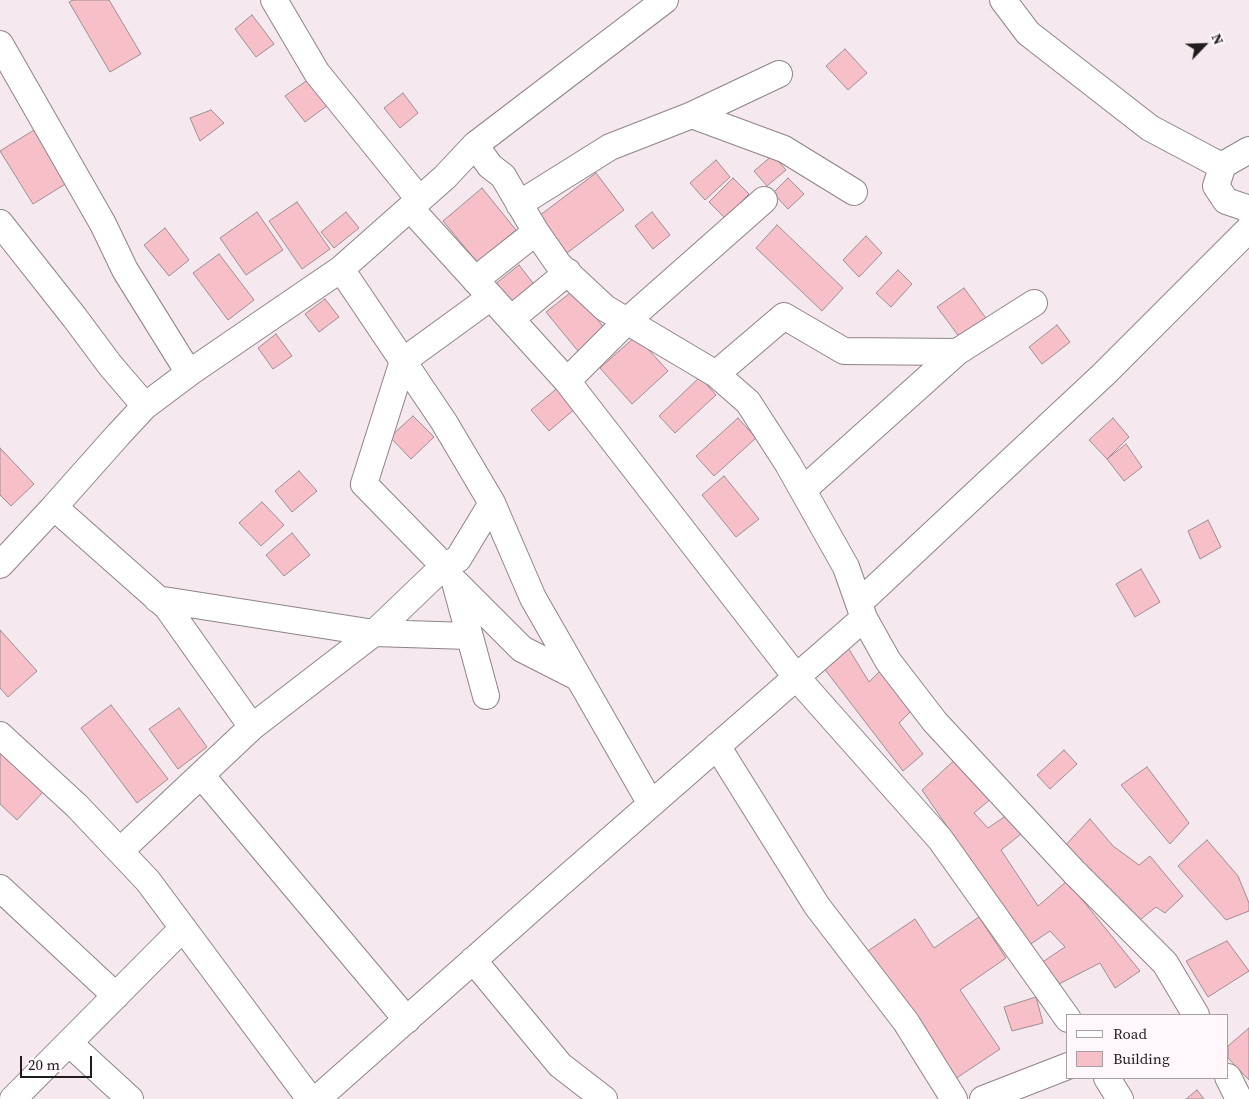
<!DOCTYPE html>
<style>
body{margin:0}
#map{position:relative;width:1249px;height:1099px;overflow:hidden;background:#f5e8ef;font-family:"Source Serif 4",serif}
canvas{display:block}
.legend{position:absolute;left:1066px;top:1014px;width:162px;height:65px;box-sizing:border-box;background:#fff7fb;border:1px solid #a69fa3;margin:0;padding:6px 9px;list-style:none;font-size:15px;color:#201c1e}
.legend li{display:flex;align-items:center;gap:10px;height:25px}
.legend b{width:25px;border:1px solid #a69fa3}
.north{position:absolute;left:1179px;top:20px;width:50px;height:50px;-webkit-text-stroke:4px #fff7fb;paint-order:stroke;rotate:66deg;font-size:14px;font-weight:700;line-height:20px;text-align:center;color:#201c1e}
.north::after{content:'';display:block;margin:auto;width:18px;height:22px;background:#201c1e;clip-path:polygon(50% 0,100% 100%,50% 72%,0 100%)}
.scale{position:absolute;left:20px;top:1056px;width:72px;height:22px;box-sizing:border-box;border:2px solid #201c1e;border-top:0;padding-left:6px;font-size:15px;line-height:18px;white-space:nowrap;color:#201c1e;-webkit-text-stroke:4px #fff7fb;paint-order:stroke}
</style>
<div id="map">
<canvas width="1249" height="1099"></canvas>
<ul class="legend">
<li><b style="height:6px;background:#fff"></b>Road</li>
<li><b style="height:14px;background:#f7c0c8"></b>Building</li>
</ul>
<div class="north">N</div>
<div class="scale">20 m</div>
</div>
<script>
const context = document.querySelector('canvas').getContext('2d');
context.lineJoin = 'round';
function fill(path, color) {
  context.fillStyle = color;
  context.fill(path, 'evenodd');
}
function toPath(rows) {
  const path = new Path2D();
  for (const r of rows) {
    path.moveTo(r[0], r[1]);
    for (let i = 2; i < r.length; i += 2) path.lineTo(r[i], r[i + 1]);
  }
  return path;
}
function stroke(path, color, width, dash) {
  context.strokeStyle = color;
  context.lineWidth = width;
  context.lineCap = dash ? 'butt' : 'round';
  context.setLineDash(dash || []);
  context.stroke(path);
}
const building = toPath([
 [73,0,109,0,141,54,110,72,69,2,73,0],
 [252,15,274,44,256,57,235,29,252,15],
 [845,49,867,73,848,90,826,66,845,49],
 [309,79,328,105,305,122,285,96,309,79],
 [403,93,418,113,400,128,384,108,403,93],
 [211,110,224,123,200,141,190,118,211,110],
 [39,127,72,180,33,204,0,151,39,127],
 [773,155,786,170,767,186,754,171,773,155],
 [716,160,730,177,705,200,690,183,716,160],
 [596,173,624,210,567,253,539,216,596,173],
 [733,178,749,194,725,218,709,202,733,178],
 [788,178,804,194,788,209,773,193,788,178],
 [482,188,516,230,477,262,443,221,482,188],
 [297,202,330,249,302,269,269,221,297,202],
 [257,212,283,250,246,275,220,238,257,212],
 [346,212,359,228,334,248,321,232,346,212],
 [652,212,670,235,653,249,635,226,652,212],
 [777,225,843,288,822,311,756,248,777,225],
 [165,228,189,260,169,276,144,245,165,228],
 [866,236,882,253,859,277,843,260,866,236],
 [219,254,254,300,228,320,193,273,219,254],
 [519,265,536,287,511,307,494,285,519,265],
 [898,270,912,284,891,307,876,293,898,270],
 [964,288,988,321,966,346,937,307,964,288],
 [574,290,609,334,582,356,546,312,574,290],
 [325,299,339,317,319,332,305,314,325,299],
 [1057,325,1070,342,1042,364,1029,347,1057,325],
 [276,334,292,356,273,369,258,348,276,334],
 [636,336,668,371,632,404,600,368,636,336],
 [700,377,716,395,675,433,659,416,700,377],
 [560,386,577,407,549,431,531,410,560,386],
 [413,416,434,437,411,459,390,437,413,416],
 [738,418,756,438,714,476,696,456,738,418],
 [1113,418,1129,437,1107,459,1089,440,1113,418],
 [1126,444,1142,467,1124,481,1107,459,1126,444],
 [0,448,34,484,11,506,0,495,0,448],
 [299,471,317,491,292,512,275,491,299,471],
 [724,476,759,519,736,537,702,495,724,476],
 [262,502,284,525,261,546,239,523,262,502],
 [1208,520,1221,547,1200,559,1188,531,1208,520],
 [292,533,310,555,284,576,266,555,292,533],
 [1141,569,1160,602,1135,617,1116,584,1141,569],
 [0,630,37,671,8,697,0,688,0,630],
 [847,646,869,682,885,666,916,706,899,723,923,754,903,771,823,667,847,646],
 [111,705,168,779,137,803,81,728,111,705],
 [179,708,207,747,178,769,149,729,179,708],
 [0,749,44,791,17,820,0,804,0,749],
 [1064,750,1077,764,1050,789,1037,775,1064,750],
 [959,756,993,797,974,813,988,828,1010,813,1021,834,1001,850,1038,906,1067,881,1140,971,1115,988,1100,963,1055,986,1041,963,1065,947,1050,931,1029,945,922,790,959,756],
 [1147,767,1189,823,1170,844,1121,785,1147,767],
 [1090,819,1113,846,1139,865,1150,856,1183,896,1165,913,1156,907,1136,923,1061,850,1090,819],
 [1207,840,1238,876,1249,903,1249,911,1226,920,1178,866,1207,840],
 [979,917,1006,958,960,990,1000,1049,952,1081,865,953,915,919,934,948,979,917],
 [1227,941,1249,971,1208,997,1186,961,1227,941],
 [1036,997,1043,1023,1012,1031,1004,1007,1036,997],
 [1249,1028,1249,1080,1228,1058,1228,1046,1249,1028],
 [1197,1090,1204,1099,1186,1099,1197,1090]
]);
fill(building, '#f7c0c8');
stroke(building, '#9c8e90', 1);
const minor = toPath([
 [274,0,317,73,419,199],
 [1003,0,1028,33,1150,128,1214,162,1223,165,1249,150],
 [0,44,103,224,125,270,189,373],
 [692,115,779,74],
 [475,145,665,0],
 [1223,165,1216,186,1226,201,1247,208,1249,211],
 [519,204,610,147,692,115,784,149,854,192],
 [410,208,567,381,797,678,940,839,1068,1019],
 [0,223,75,318,110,365,145,406],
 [341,269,444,422,492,503,533,598,651,804],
 [475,280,536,232],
 [511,319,568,272],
 [716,374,784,316,844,351,957,352,1034,303],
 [567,381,627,321,764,200],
 [803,490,957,352],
 [54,507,167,607,252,727],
 [0,565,54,507,118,435,145,406,189,373,341,269,445,177,475,145,490,166,503,176,536,232,559,265,605,308,716,374,748,402,788,464,846,567,864,618,888,661,935,722,1074,872,1165,963,1196,1015],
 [444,566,364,484,403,361,491,297],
 [455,582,522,649,579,678],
 [455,582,486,696],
 [157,599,374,633,469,636],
 [859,603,1104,374,1249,229],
 [0,735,77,806,148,881,310,1099],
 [717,746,817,906,906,1022,954,1099],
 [201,775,407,1020],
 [120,851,252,727,374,633,444,566,458,559,492,503],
 [0,888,116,996],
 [473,960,560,1065,604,1099],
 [69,1043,130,1099],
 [1228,1077,1239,1099],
 [1107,1078,1120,1099],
 [13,1099,183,928],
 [317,1099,547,895,864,618],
 [983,1099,1068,1066]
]);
stroke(minor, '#8e8389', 28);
stroke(minor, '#fff', 26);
</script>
